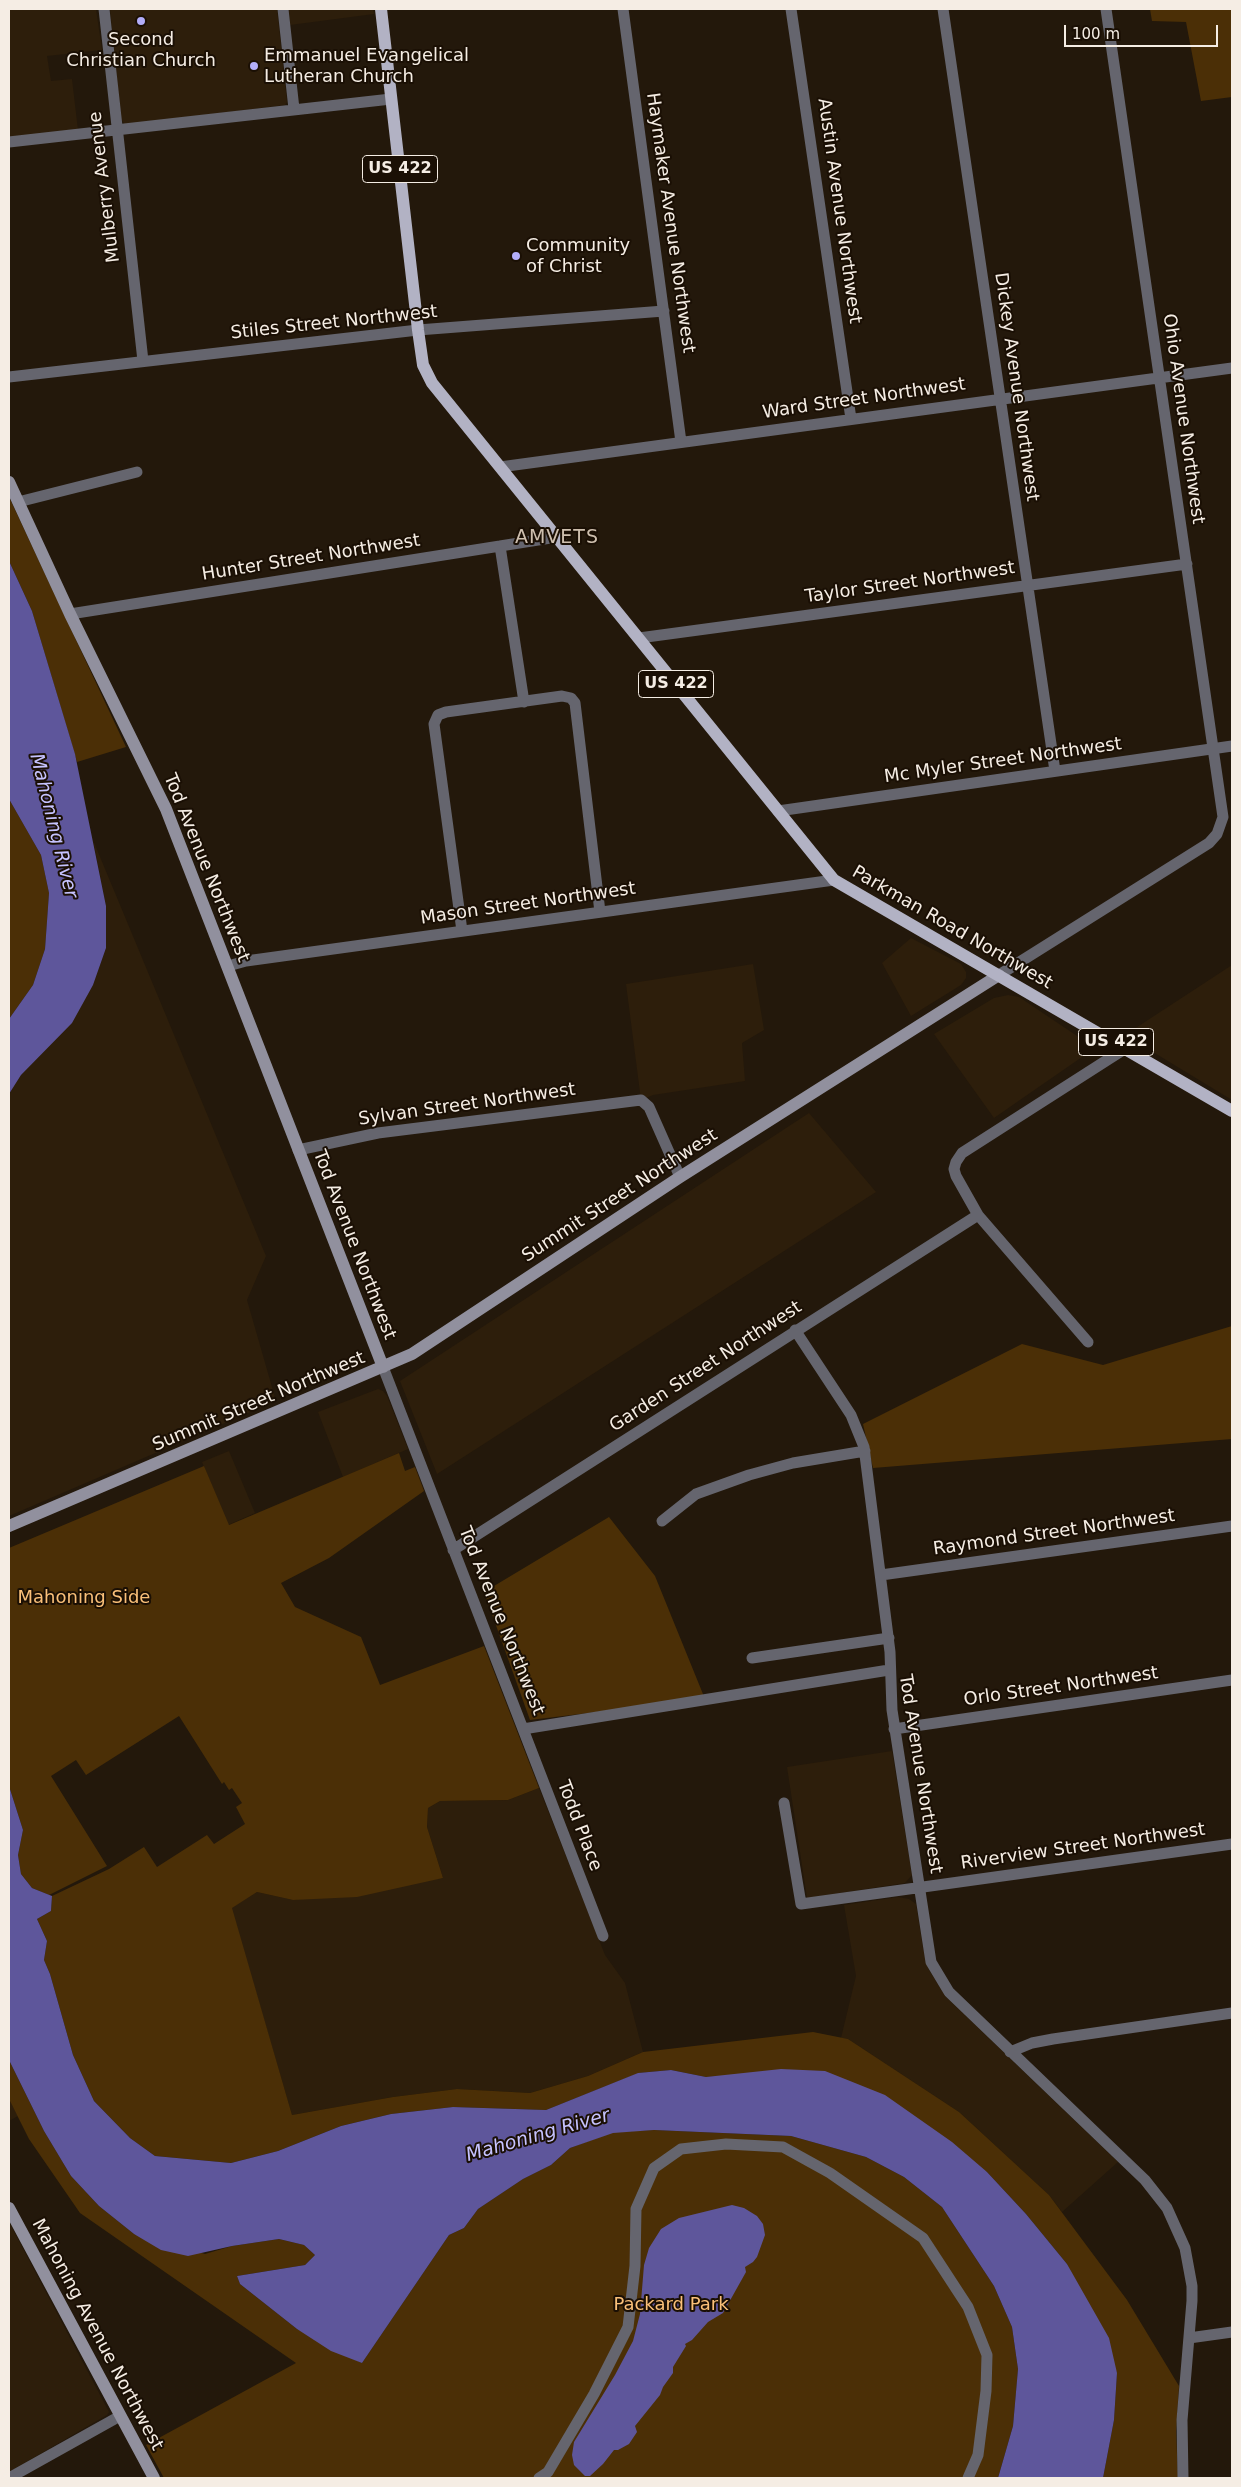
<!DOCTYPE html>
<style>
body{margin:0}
#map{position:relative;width:1241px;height:2487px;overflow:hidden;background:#23180b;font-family:"DejaVu Sans",sans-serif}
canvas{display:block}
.frame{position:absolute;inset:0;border:10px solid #f5ede4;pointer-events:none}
.scale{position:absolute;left:1064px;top:25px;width:154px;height:22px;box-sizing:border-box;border:2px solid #f5ede4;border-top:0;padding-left:6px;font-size:15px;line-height:18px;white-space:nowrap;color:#f5ede4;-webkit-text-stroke:4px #1a0f04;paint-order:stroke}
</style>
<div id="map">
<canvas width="1241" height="2487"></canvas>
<div class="frame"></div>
<div class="scale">100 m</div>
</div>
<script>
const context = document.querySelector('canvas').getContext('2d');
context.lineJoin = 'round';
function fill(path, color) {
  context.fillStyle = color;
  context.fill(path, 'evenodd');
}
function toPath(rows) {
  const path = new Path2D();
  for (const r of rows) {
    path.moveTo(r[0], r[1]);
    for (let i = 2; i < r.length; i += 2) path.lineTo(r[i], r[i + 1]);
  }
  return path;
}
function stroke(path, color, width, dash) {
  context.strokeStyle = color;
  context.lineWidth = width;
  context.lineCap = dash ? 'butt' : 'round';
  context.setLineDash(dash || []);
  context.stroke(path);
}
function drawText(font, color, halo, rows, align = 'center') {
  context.font = font + ' "DejaVu Sans",sans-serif';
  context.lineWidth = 4;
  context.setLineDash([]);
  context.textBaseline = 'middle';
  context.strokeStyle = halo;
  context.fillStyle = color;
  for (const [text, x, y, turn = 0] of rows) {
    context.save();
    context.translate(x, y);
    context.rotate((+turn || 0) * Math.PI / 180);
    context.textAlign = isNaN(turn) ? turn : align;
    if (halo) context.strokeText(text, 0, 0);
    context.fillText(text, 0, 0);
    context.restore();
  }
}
fill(toPath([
 [9,9,96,9,102,50,47,56,51,81,72,79,78,130,9,138],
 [110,9,277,9,287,102,285,105,125,125,121,119],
 [289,9,373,9,374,14,290,25],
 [93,840,266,1256,247,1300,276,1401,9,1516,9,1094,21,1075,93,985,106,948,106,906],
 [911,938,961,964,966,972,966,978,961,985,911,1016,882,963],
 [753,964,764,1030,742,1043,745,1081,653,1095,641,1100,626,984],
 [1232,965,1232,1100,1125,1035],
 [1008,995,1019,997,1095,1048,994,1118,934,1034,994,998],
 [809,1113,876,1192,437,1474,400,1381],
 [378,1389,383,1391,387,1396,408,1449,343,1477,318,1412],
 [229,1451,255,1513,228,1525,202,1462],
 [892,1751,912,1875,905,1883,807,1898,787,1767],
 [539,1788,605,1955,625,1983,643,2052,588,2076,530,2093,457,2089,393,2097,292,2115,231,1908,257,1892,293,1900,443,1878,427,1827,428,1808,440,1801,508,1800],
 [898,1897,909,1899,916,1904,923,1948,929,1970,945,1996,1118,2162,1062,2212,1049,2195,959,2112,848,2039,841,2038,856,1976,844,1905],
 [9,2099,18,2116,9,2121],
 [9,2222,109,2412,107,2415,9,2472]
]), '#2d1e0b');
fill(toPath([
 [1150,9,1232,9,1232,97,1201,101,1186,22,1152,21],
 [9,497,126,747,77,762,32,611,9,561],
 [9,799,41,855,49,893,45,949,33,985,9,1019],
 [1232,1326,1232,1439,873,1468,863,1424,1022,1344,1103,1365],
 [399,1453,405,1471,415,1467,424,1491,329,1558,281,1583,295,1607,361,1637,380,1685,484,1646,539,1788,508,1800,440,1801,428,1808,427,1827,443,1878,357,1897,293,1900,257,1892,232,1908,292,2115,393,2097,457,2089,530,2093,588,2076,643,2052,813,2032,848,2039,959,2112,1049,2195,1127,2300,1179,2386,1176,2431,1178,2478,1103,2478,1114,2420,1117,2373,1067,2264,1026,2214,987,2172,737,2076,706,2077,671,2070,639,2073,546,2110,453,2107,391,2114,341,2126,278,2151,231,2163,155,2156,130,2138,94,2101,73,2055,50,1974,44,1960,47,1941,37,1919,51,1911,52,1896,109,1869,144,1847,157,1867,207,1835,214,1844,245,1824,236,1807,242,1803,232,1788,229,1790,224,1782,222,1784,179,1716,86,1775,76,1760,51,1776,107,1866,49,1895,32,1888,21,1874,18,1855,23,1830,9,1786,9,1548,204,1466,229,1525],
 [609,1517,655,1576,705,1699,530,1720,484,1592],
 [9,2060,44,2131,71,2176,99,2206,134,2234,205,2254,232,2246,279,2239,304,2245,315,2255,305,2265,237,2276,240,2284,297,2329,362,2363,449,2235,464,2228,478,2209,523,2179,551,2165,570,2148,613,2132,654,2130,791,2136,866,2157,904,2177,942,2207,994,2286,1012,2327,1018,2369,1013,2426,998,2478,164,2478,146,2445,296,2363,80,2213,29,2139,9,2099]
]), '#4b2f06');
fill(toPath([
 [9,561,32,611,75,754,106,906,106,948,93,985,72,1023,21,1075,9,1094,9,1019,33,985,45,949,49,893,41,855,9,799],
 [9,1786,23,1830,18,1855,21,1874,32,1888,52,1896,51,1911,37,1919,47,1941,44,1960,50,1974,73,2055,94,2101,130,2138,155,2156,231,2163,278,2151,341,2126,391,2114,453,2107,546,2110,638,2073,671,2070,706,2077,781,2069,825,2071,885,2095,952,2142,987,2172,1026,2214,1067,2264,1109,2338,1117,2373,1114,2420,1103,2478,998,2478,1013,2426,1018,2369,1012,2327,994,2286,942,2207,904,2177,866,2157,791,2136,654,2130,613,2133,570,2148,551,2165,523,2179,478,2209,464,2228,449,2235,362,2363,331,2351,297,2329,240,2284,237,2276,305,2265,315,2255,304,2245,279,2239,232,2246,188,2256,161,2250,134,2234,99,2206,71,2176,44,2131,9,2060],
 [732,2205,744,2208,757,2216,763,2224,765,2235,757,2257,753,2262,745,2267,746,2272,723,2313,708,2322,692,2340,685,2344,686,2346,673,2367,673,2373,663,2387,660,2395,635,2426,637,2432,629,2444,618,2450,614,2450,603,2464,590,2476,585,2476,574,2465,572,2455,574,2442,615,2375,633,2341,640,2314,644,2265,649,2248,661,2229,679,2218]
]), '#5e569b');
stroke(toPath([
 [104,9,143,361],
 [283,9,294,109],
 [623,9,681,442],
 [791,9,851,419],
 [943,9,1055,771],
 [9,142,391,99],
 [9,377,418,330,664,311],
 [500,467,1232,368],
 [18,502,137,472],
 [500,546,524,702],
 [70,614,557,537],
 [639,638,1187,564],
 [778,811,1232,746],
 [462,931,434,724,438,715,446,712,562,696,571,698,575,703,600,912],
 [228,966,246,961,834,880],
 [999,975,1209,843,1217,834,1223,817,1106,9],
 [298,1150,378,1133,641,1100,649,1107,680,1177],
 [795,1330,851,1415,864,1447,890,1652,892,1710,931,1962,949,1992,1145,2180,1167,2208,1185,2248,1192,2286,1192,2301,1182,2420,1183,2478],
 [1088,1342,978,1215,956,1176,954,1169,956,1162,962,1153,1126,1048],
 [383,1367,603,1936],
 [662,1521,696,1494,749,1475,793,1463,865,1451],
 [453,1550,978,1215],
 [881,1575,1232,1526],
 [752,1658,889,1638],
 [523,1729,889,1670],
 [894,1729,1232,1680],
 [784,1803,801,1904,1232,1844],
 [1010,2052,1032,2043,1053,2039,1232,2013],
 [1189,2338,1232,2332],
 [9,2478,120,2416],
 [539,2478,548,2472,594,2394,628,2327,635,2266,636,2209,654,2168,681,2149,726,2144,783,2147,830,2173,923,2238,968,2307,987,2355,986,2391,978,2455,968,2478]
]), '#65656e', 11);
stroke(toPath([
 [9,482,70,614,166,809,383,1367],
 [9,1526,412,1354,680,1177,999,975],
 [9,2208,154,2478]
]), '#91909e', 12);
stroke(toPath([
 [381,9,418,330,423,365,432,383,834,880,1232,1111]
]), '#b2b2c4', 12);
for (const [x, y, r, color] of [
 [141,21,5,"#b2adf9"],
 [254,66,5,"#b2adf9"],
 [516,256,5,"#b2adf9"]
]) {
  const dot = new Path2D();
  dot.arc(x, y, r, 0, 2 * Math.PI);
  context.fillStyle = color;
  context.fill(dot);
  stroke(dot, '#1a0f04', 2);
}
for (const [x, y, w] of [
 [400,169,75],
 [676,684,75],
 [1116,1042,75]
]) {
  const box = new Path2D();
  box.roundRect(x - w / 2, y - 13.5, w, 27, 4);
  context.fillStyle = '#1a0f04';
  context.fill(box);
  stroke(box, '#f5ede4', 1);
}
drawText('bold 16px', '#f5ede4', null, [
 ["US 422",400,169],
 ["US 422",676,684],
 ["US 422",1116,1042]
]);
drawText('18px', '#f5ede4', '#1a0f04', [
 ["Second",141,40,"center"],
 ["Christian Church",141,61,"center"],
 ["Emmanuel Evangelical",264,56],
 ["Lutheran Church",264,77],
 ["Community",526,246],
 ["of Christ",526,267]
], 'left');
drawText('18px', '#f5ede4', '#1a0f04', [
 ["Mulberry Avenue",105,187,-97],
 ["Austin Avenue Northwest",839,211,82],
 ["Haymaker Avenue Northwest",670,223,82],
 ["Stiles Street Northwest",334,323,-6],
 ["Dickey Avenue Northwest",1016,387,82],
 ["Ward Street Northwest",864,399,-8],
 ["Ohio Avenue Northwest",1183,419,82],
 ["Hunter Street Northwest",311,558,-9],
 ["Taylor Street Northwest",910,583,-8],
 ["Mc Myler Street Northwest",1003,761,-8],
 ["Tod Avenue Northwest",206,868,68],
 ["Mason Street Northwest",528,904,-8],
 ["Parkman Road Northwest",952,928,30],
 ["Sylvan Street Northwest",467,1105,-8],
 ["Summit Street Northwest",620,1196,-33],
 ["Tod Avenue Northwest",354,1245,69],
 ["Garden Street Northwest",706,1367,-33],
 ["Summit Street Northwest",259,1402,-23],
 ["Raymond Street Northwest",1054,1533,-8],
 ["Tod Avenue Northwest",501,1621,68],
 ["Orlo Street Northwest",1061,1687,-8],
 ["Tod Avenue Northwest",920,1774,81],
 ["Todd Place",579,1826,69],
 ["Riverview Street Northwest",1083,1847,-8],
 ["Mahoning Avenue Northwest",97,2335,62]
]);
drawText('18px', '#fac079', '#1a0f04', [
 ["Mahoning Side",84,1598],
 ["Packard Park",671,2305]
]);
context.letterSpacing = '1px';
drawText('19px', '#cebfae', '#1a0f04', [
 ["AMVETS",557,538]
]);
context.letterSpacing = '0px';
drawText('italic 19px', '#c6c3ff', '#1a0f04', [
 ["Mahoning River",53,826,76],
 ["Mahoning River",538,2136,-16]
]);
</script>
